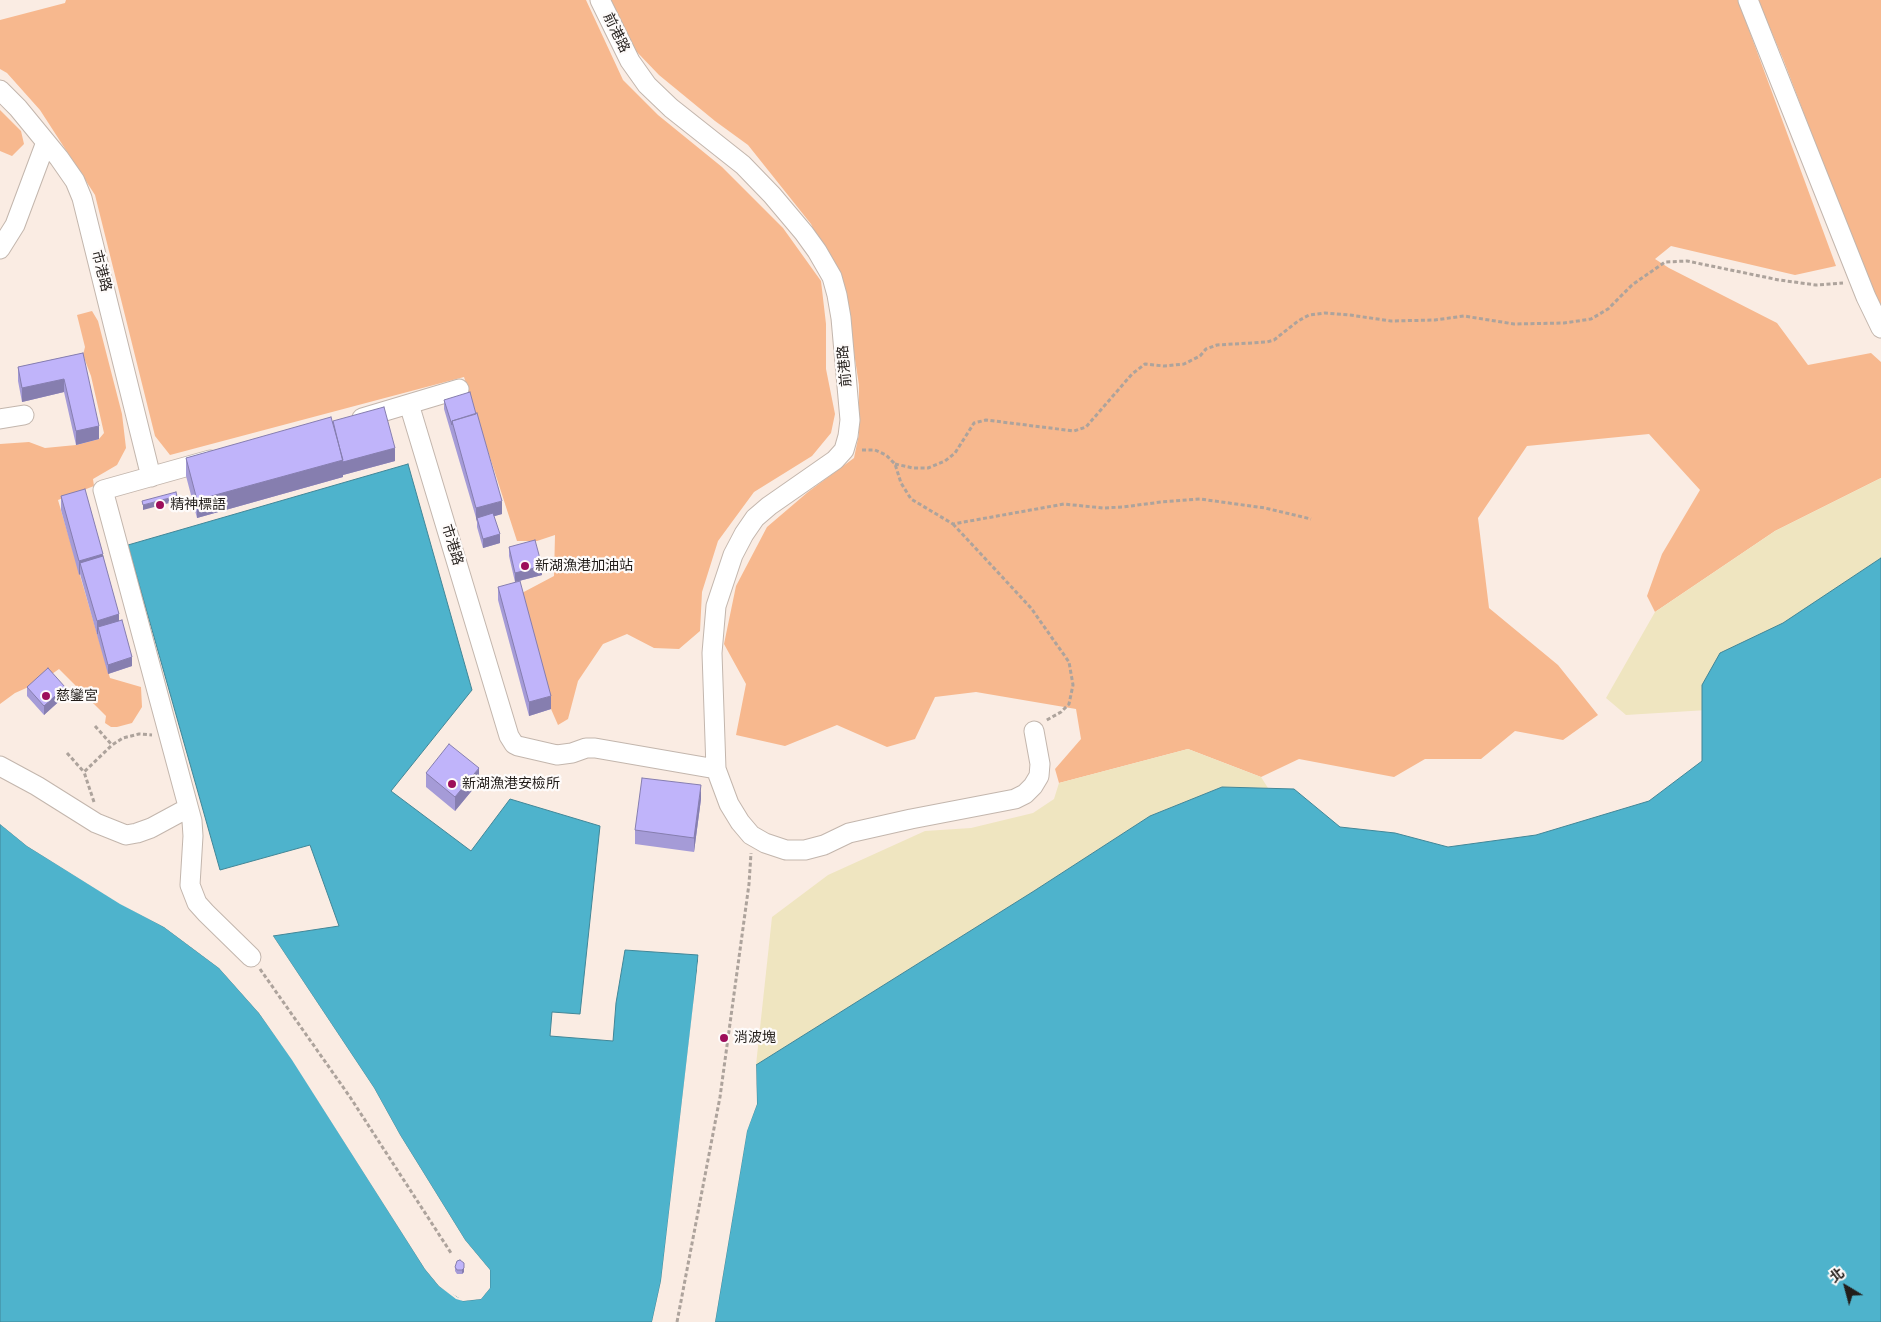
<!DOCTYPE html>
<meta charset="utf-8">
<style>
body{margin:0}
#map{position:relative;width:1881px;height:1322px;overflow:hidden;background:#faece3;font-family:Manrope,"Noto Sans TC",sans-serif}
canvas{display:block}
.north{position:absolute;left:1821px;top:1262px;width:50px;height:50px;-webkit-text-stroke:4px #fefbfa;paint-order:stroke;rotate:323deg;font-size:14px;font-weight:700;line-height:20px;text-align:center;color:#221d1a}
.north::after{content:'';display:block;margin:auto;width:18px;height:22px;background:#221d1a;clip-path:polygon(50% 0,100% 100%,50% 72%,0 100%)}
</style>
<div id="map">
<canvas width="1881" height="1322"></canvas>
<div class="north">北</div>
</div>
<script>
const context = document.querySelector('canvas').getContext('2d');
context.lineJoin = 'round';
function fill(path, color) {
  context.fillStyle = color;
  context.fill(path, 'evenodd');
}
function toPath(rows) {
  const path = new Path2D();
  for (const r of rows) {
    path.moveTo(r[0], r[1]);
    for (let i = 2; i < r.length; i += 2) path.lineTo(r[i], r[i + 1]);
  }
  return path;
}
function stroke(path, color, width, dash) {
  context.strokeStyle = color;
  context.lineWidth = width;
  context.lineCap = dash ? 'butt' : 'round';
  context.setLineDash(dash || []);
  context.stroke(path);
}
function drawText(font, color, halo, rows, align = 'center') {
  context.font = font + ' Manrope,"Noto Sans TC",sans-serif';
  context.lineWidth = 4.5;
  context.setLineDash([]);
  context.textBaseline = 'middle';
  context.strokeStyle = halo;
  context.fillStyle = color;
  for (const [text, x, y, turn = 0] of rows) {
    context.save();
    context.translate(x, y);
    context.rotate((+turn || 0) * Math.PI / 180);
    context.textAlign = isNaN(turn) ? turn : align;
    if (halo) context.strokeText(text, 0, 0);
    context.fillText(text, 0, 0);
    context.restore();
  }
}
fill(toPath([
 [66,0,586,0,623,80,658,115,722,167,783,228,821,281,826,324,826,369,835,414,831,433,812,456,754,492,718,541,702,592,700,631,679,649,654,648,627,634,603,644,578,681,568,719,558,725,551,709,520,594,554,576,555,535,537,541,517,541,464,377,170,455,155,436,95,195,40,110,7,73,0,69,0,20,65,3],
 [611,0,1738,0,1836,266,1795,275,1671,246,1655,259,1669,268,1777,323,1808,365,1871,353,1881,362,1881,478,1775,531,1655,612,1647,596,1662,554,1700,490,1649,434,1527,446,1478,518,1489,608,1558,665,1598,715,1563,740,1515,731,1481,759,1425,759,1394,777,1299,759,1261,777,1188,749,1059,783,1055,769,1081,739,1076,709,976,692,935,697,915,739,887,747,837,725,785,746,736,735,746,684,724,644,736,586,767,527,808,492,854,458,859,434,859,385,848,314,840,286,811,224,748,145,715,121,659,75,635,50],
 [1758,0,1881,0,1881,314,1783,59],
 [0,110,21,131,24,144,12,156,0,151],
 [92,311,98,321,122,414,126,448,117,465,93,479,94,486,58,500,110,678,141,687,142,707,132,723,117,727,111,727,105,723,106,716,59,669,42,681,15,693,0,704,0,444,29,442,45,448,76,445,99,439,104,433,91,376,83,355,85,347,77,315]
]), '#f7b88e');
fill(toPath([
 [1881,478,1881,614,1756,707,1626,715,1606,698,1655,612,1775,531],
 [1188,749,1261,777,1268,788,1222,787,1150,816,1034,891,756,1065,772,917,828,875,925,831,971,828,1033,813,1054,799,1059,783]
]), '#efe5c0');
const water = toPath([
 [408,464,472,690,391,791,471,851,510,799,600,826,580,1014,552,1012,550,1036,613,1041,616,1003,625,950,698,955,693,1011,661,1281,652,1322,0,1322,0,824,27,846,120,903,164,927,219,968,259,1013,293,1060,425,1269,439,1286,463,1301,481,1299,490,1288,490,1270,465,1240,400,1135,374,1088,273,936,339,926,310,845,220,870,128,545,408,464],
 [1881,558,1881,1322,715,1322,747,1130,757,1104,756,1065,1034,891,1150,816,1222,787,1294,789,1340,827,1395,833,1448,847,1536,835,1649,801,1702,761,1702,685,1720,653,1783,623,1881,558]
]);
fill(water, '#4eb3cc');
stroke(water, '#418697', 1);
fill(toPath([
 [0,822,29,844,121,901,166,925,220,966,260,1011,295,1059,427,1268,441,1284,457,1297,463,1299,480,1296,488,1287,488,1271,463,1242,452,1224,372,1090,271,937,273,936,374,1088,400,1135,465,1240,490,1270,490,1288,481,1299,463,1301,456,1299,439,1286,425,1269,292,1060,259,1013,219,968,164,927,120,904,27,846,0,824],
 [699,953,700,956,696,1011,663,1282,655,1322,652,1322,661,1281],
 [756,1061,757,1104,747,1131,715,1322,713,1322,745,1130,754,1103,754,1064]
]), '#faece3');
const minor = toPath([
 [600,0,630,61,647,85,671,108,743,165,772,195,804,233,817,251,832,277,837,295,841,318,850,420,848,436,844,450,835,460,769,506,755,518,744,534,733,555,716,606,712,653,716,769,729,804,740,822,751,835,765,843,786,850,805,850,824,845,849,833,911,819,1015,799,1025,794,1033,786,1039,776,1040,764,1034,731],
 [1748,0,1866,297,1881,328],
 [0,90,18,108,59,158,75,181,82,198,151,477],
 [0,249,15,225,46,142],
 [409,404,509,736,514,744,518,746,557,755,572,753,586,748,595,748,716,769],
 [362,418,459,389],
 [0,419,24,415],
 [210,460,103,490,192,821,193,836,190,885,197,903,206,913,251,957],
 [0,766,37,786,96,823,126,835,137,833,151,828,188,808]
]);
stroke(minor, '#c3b6ad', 21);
stroke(toPath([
 [862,450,875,450,886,455,895,464,901,483,911,499,953,524,1064,504,1103,508,1123,507,1161,502,1200,499,1265,508,1311,519],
 [895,464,913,468,928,468,945,461,955,453,974,423,986,420,1074,431,1086,427,1132,374,1145,364,1164,366,1184,364,1200,356,1206,349,1217,345,1267,342,1274,340,1298,321,1309,315,1325,313,1350,315,1391,321,1435,320,1464,316,1514,324,1564,323,1591,319,1608,309,1632,285,1665,262,1687,261,1779,280,1816,285,1843,283],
 [953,524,1031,608,1069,662,1073,685,1069,704,1061,712,1045,721],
 [95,726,112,745],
 [67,753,84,772],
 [94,802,84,772,112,745,123,738,139,734,152,735],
 [260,969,350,1097,451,1253],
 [677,1322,720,1097,749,884,751,853]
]), '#ada39c', 3, [4, 2.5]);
stroke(minor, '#fff', 19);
fill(toPath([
 [83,353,99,439,76,445,64,392,22,402,18,381,18,367],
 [444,400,502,514,494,516,500,543,483,548,477,527,477,521,444,409],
 [333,421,395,461,343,475,343,477,197,518,186,476,186,458],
 [61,496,103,556,119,621,132,666,108,674,80,574,79,575,61,510],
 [509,547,542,575,515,582,509,556],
 [498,587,551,709,529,716,498,600],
 [27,687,65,696,44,715,27,696],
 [426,773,479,782,455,811,426,787],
 [701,799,694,852,635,844,635,830],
 [464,1263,464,1272,462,1274,457,1274,455,1271,455,1267]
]), '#a59bd7');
fill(toPath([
 [64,379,64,392,22,402,22,388],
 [99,426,99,439,76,445,76,431],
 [395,448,395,461,343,475,343,477,197,518,197,500,343,460],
 [177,496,177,501,143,510,143,505],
 [502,501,502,514,478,521,477,518,476,522,476,508],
 [500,534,500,543,483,548,483,539],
 [103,554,103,568,80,563,80,574,79,575,79,561],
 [542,566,542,575,515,582,515,573],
 [119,614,119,628,98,627,98,634,97,634,97,621],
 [132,657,132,666,108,674,108,665],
 [65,687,65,696,44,715,44,706],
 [551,696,551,709,529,716,529,702],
 [479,768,479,782,455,811,455,797],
 [701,785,701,799,694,852,694,838],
 [464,1268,464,1272,462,1274,462,1270]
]), '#867eaf');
const building = toPath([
 [83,353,99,426,76,431,64,379,22,388,18,367,83,353],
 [470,392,476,414,452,421,452,425,444,400,470,392],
 [384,407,395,448,343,462,333,421,384,407],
 [477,413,502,501,476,508,452,421,477,413],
 [331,417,343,460,197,500,186,458,331,417],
 [85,489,103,554,79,561,61,496,85,489],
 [176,492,177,496,143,505,142,501,176,492],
 [493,513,500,534,483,539,477,518,493,513],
 [535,540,542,566,515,573,509,547,535,540],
 [103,556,119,614,97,621,80,563,103,556],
 [520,581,551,696,529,702,498,587,520,581],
 [122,620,132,657,108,665,98,627,122,620],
 [48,668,65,687,44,706,27,687,48,668],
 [449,744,479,768,455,797,426,773,449,744],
 [642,778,701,785,694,838,635,830,642,778],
 [460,1260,464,1263,464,1268,462,1270,457,1270,455,1267,457,1261,460,1260]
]);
fill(building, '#c0b4fa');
stroke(building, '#867eaf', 1);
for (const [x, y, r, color] of [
 [160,505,5,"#9d0e5b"],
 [525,566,5,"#9d0e5b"],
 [46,696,5,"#9d0e5b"],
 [452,784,5,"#9d0e5b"],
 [724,1038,5,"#9d0e5b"]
]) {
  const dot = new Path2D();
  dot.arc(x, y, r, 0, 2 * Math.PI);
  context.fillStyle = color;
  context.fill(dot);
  stroke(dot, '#fefbfa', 2);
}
drawText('14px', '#221d1a', '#fefbfa', [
 ["前港路",616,33,64],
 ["市港路",101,271,76],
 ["前港路",845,366,-95],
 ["市港路",452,545,73]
]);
drawText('14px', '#221d1a', '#fefbfa', [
 ["精神標語",170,505],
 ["新湖漁港加油站",535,566],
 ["慈鑾宮",56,696],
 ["新湖漁港安檢所",462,784],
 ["消波塊",734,1038]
], 'left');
</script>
